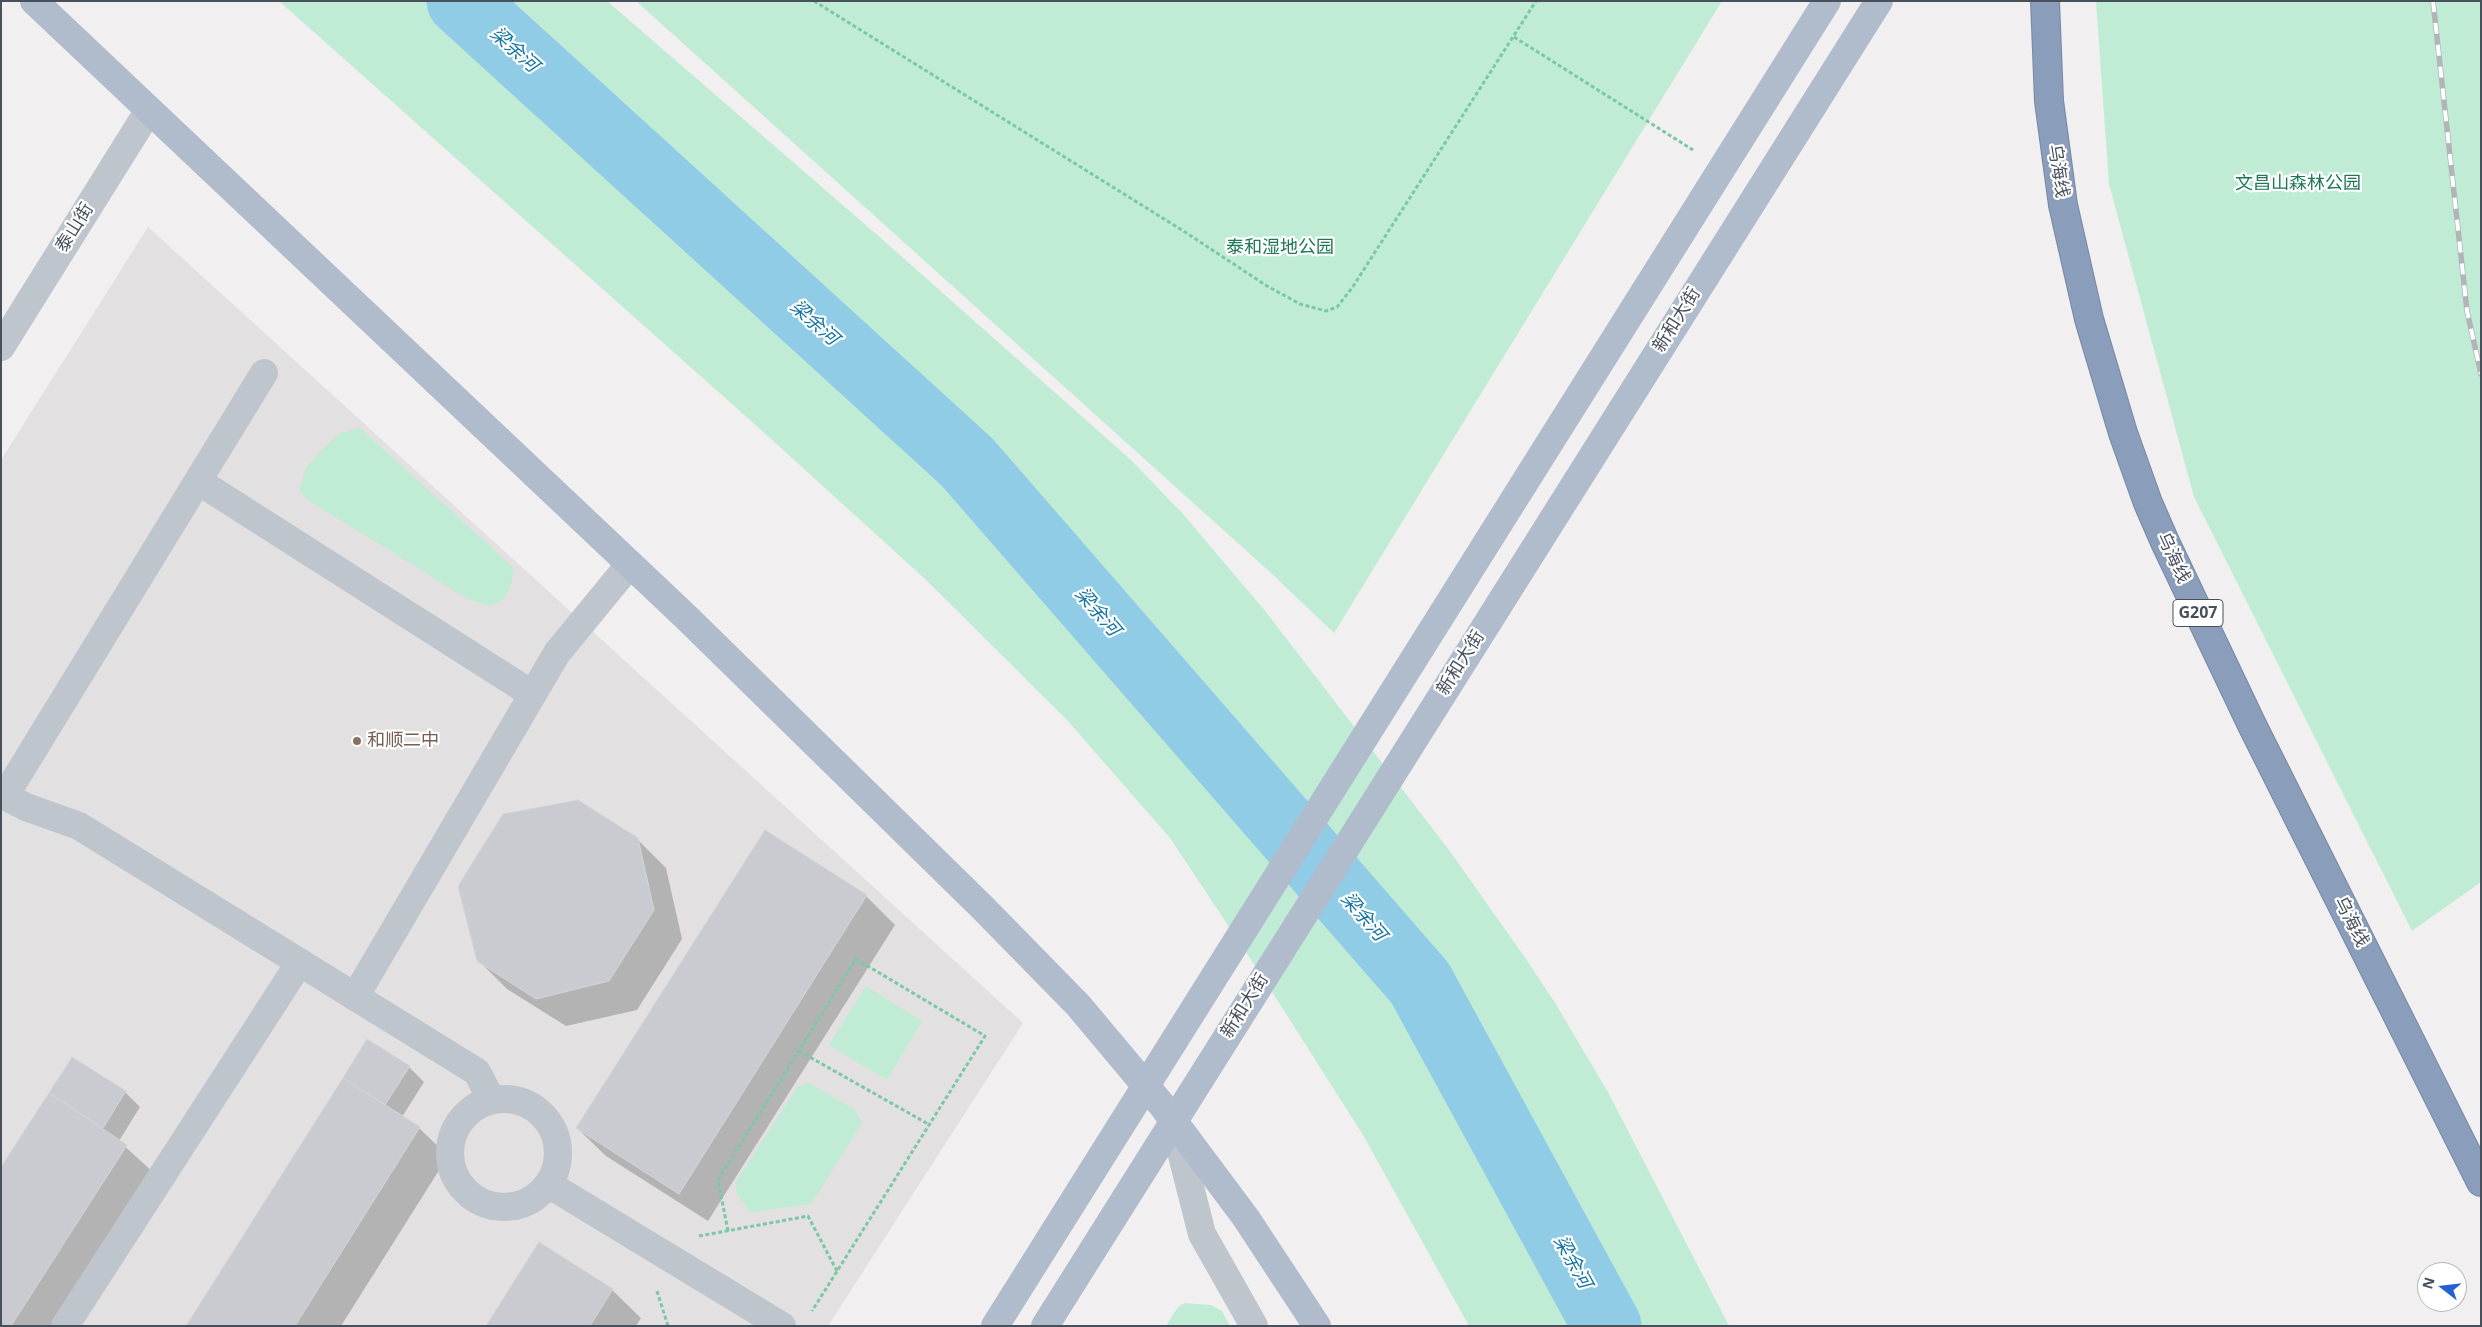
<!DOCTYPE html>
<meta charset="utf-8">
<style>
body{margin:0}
#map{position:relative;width:2482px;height:1327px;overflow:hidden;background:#f1efef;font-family:"Open Sans",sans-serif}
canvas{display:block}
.frame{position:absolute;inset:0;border:2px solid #48505b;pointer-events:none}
.north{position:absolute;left:2417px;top:1262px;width:50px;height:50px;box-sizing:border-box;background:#fff;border:1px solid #b6b9bd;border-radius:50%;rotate:286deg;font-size:14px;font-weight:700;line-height:20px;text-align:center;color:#48505b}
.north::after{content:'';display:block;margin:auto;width:18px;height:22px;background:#2561d5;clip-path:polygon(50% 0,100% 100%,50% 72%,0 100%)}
</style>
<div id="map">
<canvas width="2482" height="1327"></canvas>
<div class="frame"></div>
<div class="north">N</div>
</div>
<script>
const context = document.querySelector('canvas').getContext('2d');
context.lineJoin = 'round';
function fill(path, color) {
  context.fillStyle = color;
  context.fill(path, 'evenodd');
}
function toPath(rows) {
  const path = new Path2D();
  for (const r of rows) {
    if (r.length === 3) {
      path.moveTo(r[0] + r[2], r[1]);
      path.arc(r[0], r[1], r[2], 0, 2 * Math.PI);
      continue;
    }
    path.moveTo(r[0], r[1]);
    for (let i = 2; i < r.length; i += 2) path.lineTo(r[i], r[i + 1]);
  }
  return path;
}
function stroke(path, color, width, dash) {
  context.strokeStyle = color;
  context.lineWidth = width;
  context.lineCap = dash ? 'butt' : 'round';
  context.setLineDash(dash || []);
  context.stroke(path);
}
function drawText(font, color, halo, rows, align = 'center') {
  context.font = font + ' "Open Sans","Noto Sans SC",sans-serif';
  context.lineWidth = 4.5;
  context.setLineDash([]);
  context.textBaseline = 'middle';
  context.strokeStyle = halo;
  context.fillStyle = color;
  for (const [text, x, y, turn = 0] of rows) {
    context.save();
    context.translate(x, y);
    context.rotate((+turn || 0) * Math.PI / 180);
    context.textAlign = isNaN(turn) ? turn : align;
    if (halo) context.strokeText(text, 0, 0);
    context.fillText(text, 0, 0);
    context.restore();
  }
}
fill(toPath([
 [148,227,1023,1023,828,1326,1,1326,1,460]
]), '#e2e0e0');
fill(toPath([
 [279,1,607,1,883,240,1131,460,1183,514,1266,612,1449,850,1526,959,1557,1006,1609,1094,1729,1326,1469,1326,1363,1135,1269,987,1170,838,1067,720,924,578,760,429],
 [636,1,1722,1,1334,633,1270,572],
 [2096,1,2481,1,2481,882,2412,931,2194,497,2109,184],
 [360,428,514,568,511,585,503,600,490,606,468,599,308,500,299,491,306,468,322,450,340,433],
 [866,986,922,1021,887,1080,829,1045],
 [809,1083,854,1109,862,1123,811,1204,750,1212,737,1193,736,1182,798,1086],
 [1185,1303,1211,1305,1222,1311,1230,1326,1166,1326,1178,1307]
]), '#c0ecd5');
fill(toPath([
 [765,832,866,896,895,925,708,1221,606,1156,577,1128],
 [637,839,666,868,682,939,637,1010,566,1026,507,989,478,960],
 [72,1059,125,1092,140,1107,119,1141,155,1174,57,1326,1,1326,1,1169],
 [409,1067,424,1082,402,1117,419,1128,448,1156,341,1326,188,1326],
 [612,1290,641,1318,636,1326,488,1326]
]), '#0003');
stroke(toPath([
 [461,1,967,462,1420,983,1607,1326]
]), '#90cce6', 69);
const building = toPath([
 [578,800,638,838,654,910,609,981,536,999,477,961,458,886,503,814,578,800],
 [765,830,867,895,679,1194,576,1128,765,830],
 [367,1039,410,1066,385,1105,343,1078,367,1039],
 [72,1057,126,1091,103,1128,49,1093,72,1057],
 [343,1078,420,1127,295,1326,186,1326,343,1078],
 [49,1093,127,1145,11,1326,1,1326,1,1167,49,1093],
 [539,1242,613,1289,590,1326,486,1326,539,1242]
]);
fill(building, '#c9cbd1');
stroke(building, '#d3d5da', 1);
const highway = toPath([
 [2045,1,2049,101,2063,205,2089,319,2123,433,2148,503,2165,542,2252,725,2481,1182]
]);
stroke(highway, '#7588a6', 30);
stroke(toPath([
 [814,1,1185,232,1267,286,1300,304,1326,311,1337,307,1352,288,1536,1],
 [1514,37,1693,150],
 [799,1051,930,1125],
 [728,1231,718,1180,856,959,985,1036,812,1311],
 [699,1236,808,1216,837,1271],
 [657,1291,668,1326]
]), '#7bc8a9', 3, [4, 2.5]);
stroke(toPath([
 [1,347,149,110],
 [198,481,532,694],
 [1,794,26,807,79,826,477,1072,491,1099],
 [5,796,264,373],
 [355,997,557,653,630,564],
 [504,1153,54],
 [1173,1120,1202,1234,1254,1326],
 [548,1184,782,1326],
 [65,1326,300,962]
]), '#bec5cd', 28);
stroke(toPath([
 [34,1,686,617,983,908,1078,1005,1161,1104,1246,1218,1317,1326],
 [995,1326,1827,1],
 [1045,1326,1879,1]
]), '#b0bccc', 28);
stroke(highway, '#8a9dba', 28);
const rail = toPath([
 [2433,1,2467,311,2481,374]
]);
stroke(rail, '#b2b4b9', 5.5);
stroke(rail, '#fff', 4, [11]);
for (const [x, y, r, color] of [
 [357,741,5,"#8d6e63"]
]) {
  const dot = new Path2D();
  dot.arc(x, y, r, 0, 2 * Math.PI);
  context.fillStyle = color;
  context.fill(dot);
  stroke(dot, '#fff', 2);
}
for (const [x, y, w] of [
 [2198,613,50]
]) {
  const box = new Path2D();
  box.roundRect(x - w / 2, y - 13.5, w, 27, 4);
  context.fillStyle = '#fff';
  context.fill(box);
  stroke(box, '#48505b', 1);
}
drawText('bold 16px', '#48505b', null, [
 ["G207",2198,613]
]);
drawText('18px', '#48505b', '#fff', [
 ["乌海线",2058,171,81],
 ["泰山街",75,228,-58],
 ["新和大街",1677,320,-58],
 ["乌海线",2173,558,65],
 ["新和大街",1461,663,-58],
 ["乌海线",2351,922,63],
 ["新和大街",1245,1006,-58]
]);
drawText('18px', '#1d7854', '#fff', [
 ["文昌山森林公园",2298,184],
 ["泰和湿地公园",1280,248]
]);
drawText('18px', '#785e54', '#fff', [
 ["和顺二中",367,741]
], 'left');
drawText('italic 19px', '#1676a1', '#fff', [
 ["梁余河",514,50,42],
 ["梁余河",814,323,42],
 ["梁余河",1097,612,49],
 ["梁余河",1363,917,49],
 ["梁余河",1572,1262,61]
]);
</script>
